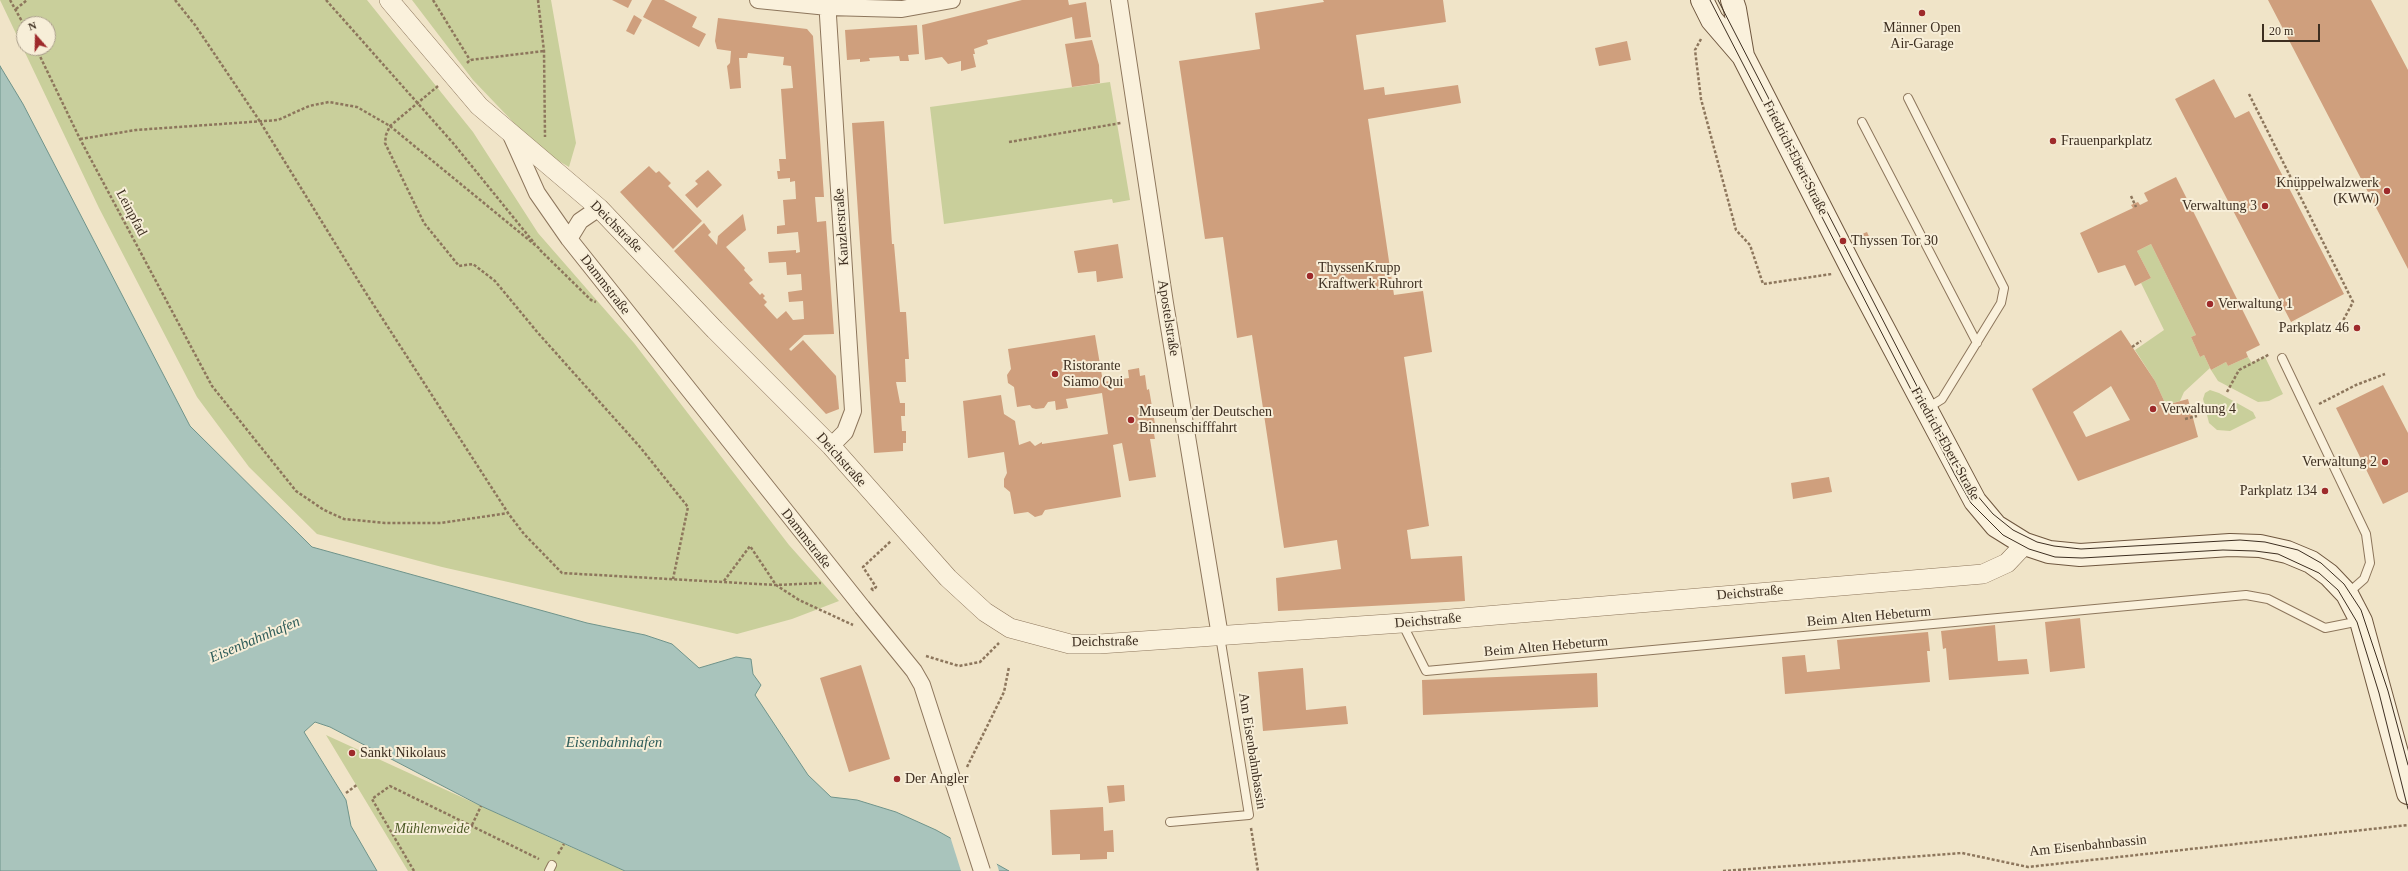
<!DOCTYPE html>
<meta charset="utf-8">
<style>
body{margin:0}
#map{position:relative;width:2408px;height:871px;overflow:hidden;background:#f0e4c8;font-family:Georgia,serif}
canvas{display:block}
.north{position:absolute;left:16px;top:16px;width:40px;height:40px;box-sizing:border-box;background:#f7eed8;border:1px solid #ada18e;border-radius:50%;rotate:340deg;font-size:11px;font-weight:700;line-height:16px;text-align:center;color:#3d2e20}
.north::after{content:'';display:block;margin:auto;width:14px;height:18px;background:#9e2a2b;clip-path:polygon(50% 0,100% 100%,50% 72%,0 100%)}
.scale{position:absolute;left:2262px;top:24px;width:58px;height:18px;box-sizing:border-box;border:2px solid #3d2e20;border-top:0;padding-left:5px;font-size:12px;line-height:14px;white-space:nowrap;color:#3d2e20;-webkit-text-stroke:3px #f7eed8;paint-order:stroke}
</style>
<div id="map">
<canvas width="2408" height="871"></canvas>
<div class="north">N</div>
<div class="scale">20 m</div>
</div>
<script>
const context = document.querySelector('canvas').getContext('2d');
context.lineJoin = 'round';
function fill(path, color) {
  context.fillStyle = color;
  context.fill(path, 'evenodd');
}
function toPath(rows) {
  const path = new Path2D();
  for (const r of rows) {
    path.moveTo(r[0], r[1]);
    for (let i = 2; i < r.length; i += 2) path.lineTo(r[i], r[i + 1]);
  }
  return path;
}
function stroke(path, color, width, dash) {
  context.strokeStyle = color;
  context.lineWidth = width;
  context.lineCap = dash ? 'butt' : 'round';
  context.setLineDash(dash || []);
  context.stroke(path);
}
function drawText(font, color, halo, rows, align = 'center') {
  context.font = font + ' Georgia,serif';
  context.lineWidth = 4;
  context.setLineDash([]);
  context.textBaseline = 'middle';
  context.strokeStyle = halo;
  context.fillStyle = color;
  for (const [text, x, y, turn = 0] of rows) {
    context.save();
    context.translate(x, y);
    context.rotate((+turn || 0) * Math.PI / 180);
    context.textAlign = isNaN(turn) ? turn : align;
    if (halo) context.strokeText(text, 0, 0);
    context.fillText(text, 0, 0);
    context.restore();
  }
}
fill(toPath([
 [0,0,367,0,473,132,538,233,634,343,789,545,839,601,792,619,737,634,442,567,317,534,249,467,197,397,99,208],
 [24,24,48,24,48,48,24,48],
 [412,0,551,0,576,143,569,167,552,157,516,125,473,80],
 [1110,82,1130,200,1113,203,1112,199,944,224,930,107],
 [2151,244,2196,335,2191,337,2200,357,2204,355,2210,368,2184,392,2180,401,2166,405,2155,381,2135,350,2164,330,2141,283,2151,278,2137,251],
 [2248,357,2252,363,2265,357,2283,394,2269,401,2258,402,2218,381,2211,370,2226,362,2228,366],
 [2210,390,2219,393,2253,412,2256,418,2230,431,2217,430,2209,423,2203,399,2205,393],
 [326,735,564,844,625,871,408,871]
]), '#c9cf9b');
const water = toPath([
 [0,66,23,104,190,426,312,547,587,623,645,635,672,644,699,668,736,657,751,659,753,674,761,685,755,695,808,775,831,797,857,800,896,812,936,830,1009,871,625,871,481,806,330,727,315,722,304,732,346,800,351,826,377,871,0,871,0,66]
]);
fill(water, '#a9c4bc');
stroke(water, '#6f938a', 1);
fill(toPath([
 [950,836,996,861,999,871,961,871]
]), '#f0e4c8');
fill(toPath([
 [612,0,632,0,628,8],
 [652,0,664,0,697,17,692,27,706,34,699,47,643,17],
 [1022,0,1068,0,1069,5,1086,2,1091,37,1075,39,1072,17,987,40,988,44,974,49,975,54,973,54,976,67,961,71,961,61,948,64,942,57,925,60,922,25],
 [1323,0,1443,0,1446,22,1356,35,1364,90,1384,87,1385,95,1458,85,1461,103,1368,119,1394,295,1423,291,1432,352,1404,357,1429,526,1407,530,1411,559,1462,556,1465,601,1278,611,1276,578,1341,569,1337,540,1284,548,1252,335,1237,338,1223,237,1205,239,1179,61,1260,49,1255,13,1324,2],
 [2268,0,2371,0,2408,70,2408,269],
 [634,15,642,20,634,35,626,31],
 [718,18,807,29,813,36,824,197,815,197,817,222,826,221,834,334,804,335,789,349,791,351,803,340,836,376,839,409,826,414,674,251,704,223,711,232,708,235,717,245,718,236,743,214,746,230,726,247,745,268,744,270,753,280,749,283,760,295,762,293,765,296,763,298,767,302,764,305,777,319,786,311,793,320,804,319,803,301,789,302,788,292,802,290,801,274,787,275,786,262,769,263,768,252,796,250,796,253,800,252,798,232,777,234,777,226,785,225,783,200,796,199,795,181,790,182,790,178,778,179,777,171,780,171,779,159,786,159,781,89,793,88,791,66,783,65,784,57,748,53,747,58,739,58,741,88,730,89,727,66,730,63,731,51,717,49,715,41],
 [917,25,919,54,908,55,909,61,900,61,899,56,869,58,870,61,860,62,860,59,847,60,845,30],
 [1092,40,1099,65,1100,83,1072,87,1065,44],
 [1627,41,1631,60,1599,66,1595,48],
 [2214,79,2235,118,2249,111,2344,294,2291,322,2175,99],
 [884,121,892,244,894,244,900,312,906,312,909,359,905,359,906,382,896,382,900,403,905,403,905,416,901,416,902,431,906,431,906,443,903,443,903,451,874,453,852,123],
 [649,166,656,173,659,171,671,183,668,186,702,221,673,249,620,192],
 [708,170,722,185,697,208,685,195,698,184,695,181],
 [2176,177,2260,345,2246,352,2248,357,2228,366,2226,362,2211,370,2204,355,2200,357,2191,337,2196,335,2151,244,2137,251,2151,278,2135,286,2125,265,2098,273,2080,233,2133,208,2131,205,2138,202,2140,205,2148,201,2144,193],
 [1867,232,1872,243,1868,245,1862,234],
 [1118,244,1123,278,1097,282,1096,271,1078,273,1074,251],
 [2121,330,2155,381,2166,405,2188,399,2198,437,2078,481,2032,389],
 [2111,386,2130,420,2086,437,2073,412],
 [1095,335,1103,382,1129,378,1128,370,1139,368,1140,376,1145,375,1147,390,1149,389,1155,424,1152,424,1155,439,1150,439,1156,477,1129,481,1122,443,1113,445,1121,497,1045,510,1042,515,1035,517,1028,512,1014,514,1010,492,1004,487,1004,479,1007,473,1004,452,968,458,963,401,1001,395,1004,414,1015,421,1019,445,1030,441,1035,446,1042,442,1042,444,1108,434,1102,393,1066,399,1068,408,1056,410,1055,401,1048,402,1044,408,1036,409,1032,408,1030,405,1017,407,1014,387,1008,383,1007,375,1011,369,1008,349],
 [2383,385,2408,433,2408,492,2383,504,2336,408],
 [1829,477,1832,492,1793,499,1791,483],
 [2080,618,2085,668,2050,672,2045,622],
 [1995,625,1998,661,2027,659,2029,674,1949,680,1946,648,1943,649,1941,631],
 [1928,632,1930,651,1927,651,1930,682,1785,694,1782,657,1805,655,1807,672,1840,669,1837,640],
 [861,665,890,759,849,772,820,678],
 [1303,668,1306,710,1346,706,1348,724,1263,731,1258,672],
 [1597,673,1598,707,1423,715,1422,680],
 [1124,785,1125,801,1109,803,1107,786],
 [1103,807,1104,831,1113,830,1114,852,1107,852,1107,859,1080,860,1080,854,1052,855,1050,810]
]), '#cf9f7d');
const service = toPath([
 [1908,98,2004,288,2001,303,1942,399,1926,409],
 [1862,122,1977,343],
 [2282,358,2366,534,2370,563,2364,579,2347,594],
 [1402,623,1426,671,2246,595,2268,599,2325,628,2360,621],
 [1170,822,1249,815,1220,636],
 [549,871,552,865]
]);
const minor = toPath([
 [758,0,828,7,902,9,952,0],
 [827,0,853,411,845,432,831,446],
 [1119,0,1165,303,1220,636],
 [511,135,537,193,569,239,862,607],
 [569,239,580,221,599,208]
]);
const tertiary = toPath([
 [389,0,479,106,599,208,715,330,831,446,948,578,985,612,1010,628,1070,644,1099,644,1402,623,1983,574,2007,563,2025,544]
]);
const secondary = toPath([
 [1702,0,1712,20,1743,56,1853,271,1975,501,1996,526,2025,544,2049,552,2080,555,2230,545,2260,546,2287,552,2311,562,2329,575,2347,594,2361,621,2408,793],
 [1732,0,1735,9,1743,56]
]);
stroke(service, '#8d765c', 10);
stroke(minor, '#8d765c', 18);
stroke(tertiary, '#8d765c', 20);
stroke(secondary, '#6f573f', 24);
stroke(toPath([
 [10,0,24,25],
 [175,0,195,25,259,120,364,290,508,513,524,534,562,573,776,585,821,583],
 [326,0,453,143,535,244],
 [433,0,470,60],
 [538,0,544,51,545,137],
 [16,9,27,0],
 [1701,39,1695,50,1701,99,1736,230,1750,245,1763,284,1832,274],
 [36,48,80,139,212,386,296,491,324,510,344,519,385,523,441,523,508,513],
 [467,63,470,60,544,51],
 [438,86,390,126,386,135,385,143,424,223,459,266,473,264,495,281,538,333,640,447,688,507,673,579],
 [2249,94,2353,302,2338,330],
 [80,139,136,130,278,120,309,106,329,102,357,107,390,126,540,249],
 [1009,142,1121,123],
 [2131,196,2136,207],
 [540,250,591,300,596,302],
 [2132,347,2141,341],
 [2227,392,2239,370,2270,354],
 [2319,404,2356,385,2385,374],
 [2185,419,2197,416],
 [724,581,750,546,776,585,799,600,853,625],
 [871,588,873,590,876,587,863,567,891,541],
 [926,656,959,666,980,662,999,643],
 [967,767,1004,692,1009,667],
 [346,793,358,784],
 [472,825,481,806],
 [1251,828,1258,871],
 [558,854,564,844],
 [414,871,372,799,390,786,539,859],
 [1723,871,1962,853,2028,867,2408,825]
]), '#8d765c', 2.5, [3, 2]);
stroke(service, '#faf1dc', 8);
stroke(minor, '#faf1dc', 16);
stroke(tertiary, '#faf1dc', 19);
stroke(secondary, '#faf1dc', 22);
stroke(toPath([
 [1710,0,1955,475,1971,503,2003,535,2029,549,2055,557,2082,558,2223,550,2255,551,2278,554,2319,573,2338,590,2357,622,2379,693,2408,809],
 [1718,0,1923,398,1976,494,1993,514,2013,530,2037,542,2054,546,2081,549,2240,540,2265,542,2298,550,2321,563,2344,584,2361,610,2388,691,2408,765]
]), '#3d2e20', 1);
const minorBridge = toPath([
 [862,607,914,671,922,685,982,871]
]);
stroke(minorBridge, '#8d765c', 18, []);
stroke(minorBridge, '#faf1dc', 16);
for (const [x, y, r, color] of [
 [1922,13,4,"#9e2a2b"],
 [2053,141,4,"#9e2a2b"],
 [2387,191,4,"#9e2a2b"],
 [2265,206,4,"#9e2a2b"],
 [1843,241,4,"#9e2a2b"],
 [1310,276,4,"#9e2a2b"],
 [2210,304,4,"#9e2a2b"],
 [2357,328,4,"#9e2a2b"],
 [1055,374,4,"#9e2a2b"],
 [2153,409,4,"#9e2a2b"],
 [1131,420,4,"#9e2a2b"],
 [2385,462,4,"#9e2a2b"],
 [2325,491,4,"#9e2a2b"],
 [352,753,4,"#9e2a2b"],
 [897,779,4,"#9e2a2b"]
]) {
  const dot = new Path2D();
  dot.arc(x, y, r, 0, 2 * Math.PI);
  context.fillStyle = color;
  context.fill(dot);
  stroke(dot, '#f7eed8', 1.5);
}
drawText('14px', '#3d2e20', '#f7eed8', [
 ["Männer Open",1922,28,"center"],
 ["Air-Garage",1922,44,"center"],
 ["Frauenparkplatz",2061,141],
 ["Knüppelwalzwerk",2379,183,"right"],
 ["(KWW)",2379,199,"right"],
 ["Verwaltung 3",2257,206,"right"],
 ["Thyssen Tor 30",1851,241],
 ["ThyssenKrupp",1318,268],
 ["Kraftwerk Ruhrort",1318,284],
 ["Verwaltung 1",2218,304],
 ["Parkplatz 46",2349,328,"right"],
 ["Ristorante",1063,366],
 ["Siamo Qui",1063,382],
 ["Verwaltung 4",2161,409],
 ["Museum der Deutschen",1139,412],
 ["Binnenschifffahrt",1139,428],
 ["Verwaltung 2",2377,462,"right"],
 ["Parkplatz 134",2317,491,"right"],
 ["Sankt Nikolaus",360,753],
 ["Der Angler",905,779]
], 'left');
drawText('14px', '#3d2e20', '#f7eed8', [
 ["Friedrich-Ebert-Straße",1795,158,63],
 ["Leinpfad",131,213,62],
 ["Deichstraße",616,227,45],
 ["Kanzlerstraße",842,227,-94],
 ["Dammstraße",605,285,52],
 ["Apostelstraße",1168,318,81],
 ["Friedrich-Ebert-Straße",1945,444,61],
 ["Deichstraße",841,460,48],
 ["Dammstraße",806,539,52],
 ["Deichstraße",1750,593,-5],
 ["Beim Alten Hebeturm",1869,617,-5],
 ["Deichstraße",1428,621,-5],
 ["Deichstraße",1105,642,-1],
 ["Beim Alten Hebeturm",1546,647,-5],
 ["Am Eisenbahnbassin",1252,751,81],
 ["Am Eisenbahnbassin",2088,846,-6]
]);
drawText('italic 14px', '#4d5a26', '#f7eed8', [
 ["Mühlenweide",432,829]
]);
drawText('italic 15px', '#2f5d5a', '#f7eed8', [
 ["Eisenbahnhafen",255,640,-23],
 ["Eisenbahnhafen",614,743]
]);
</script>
